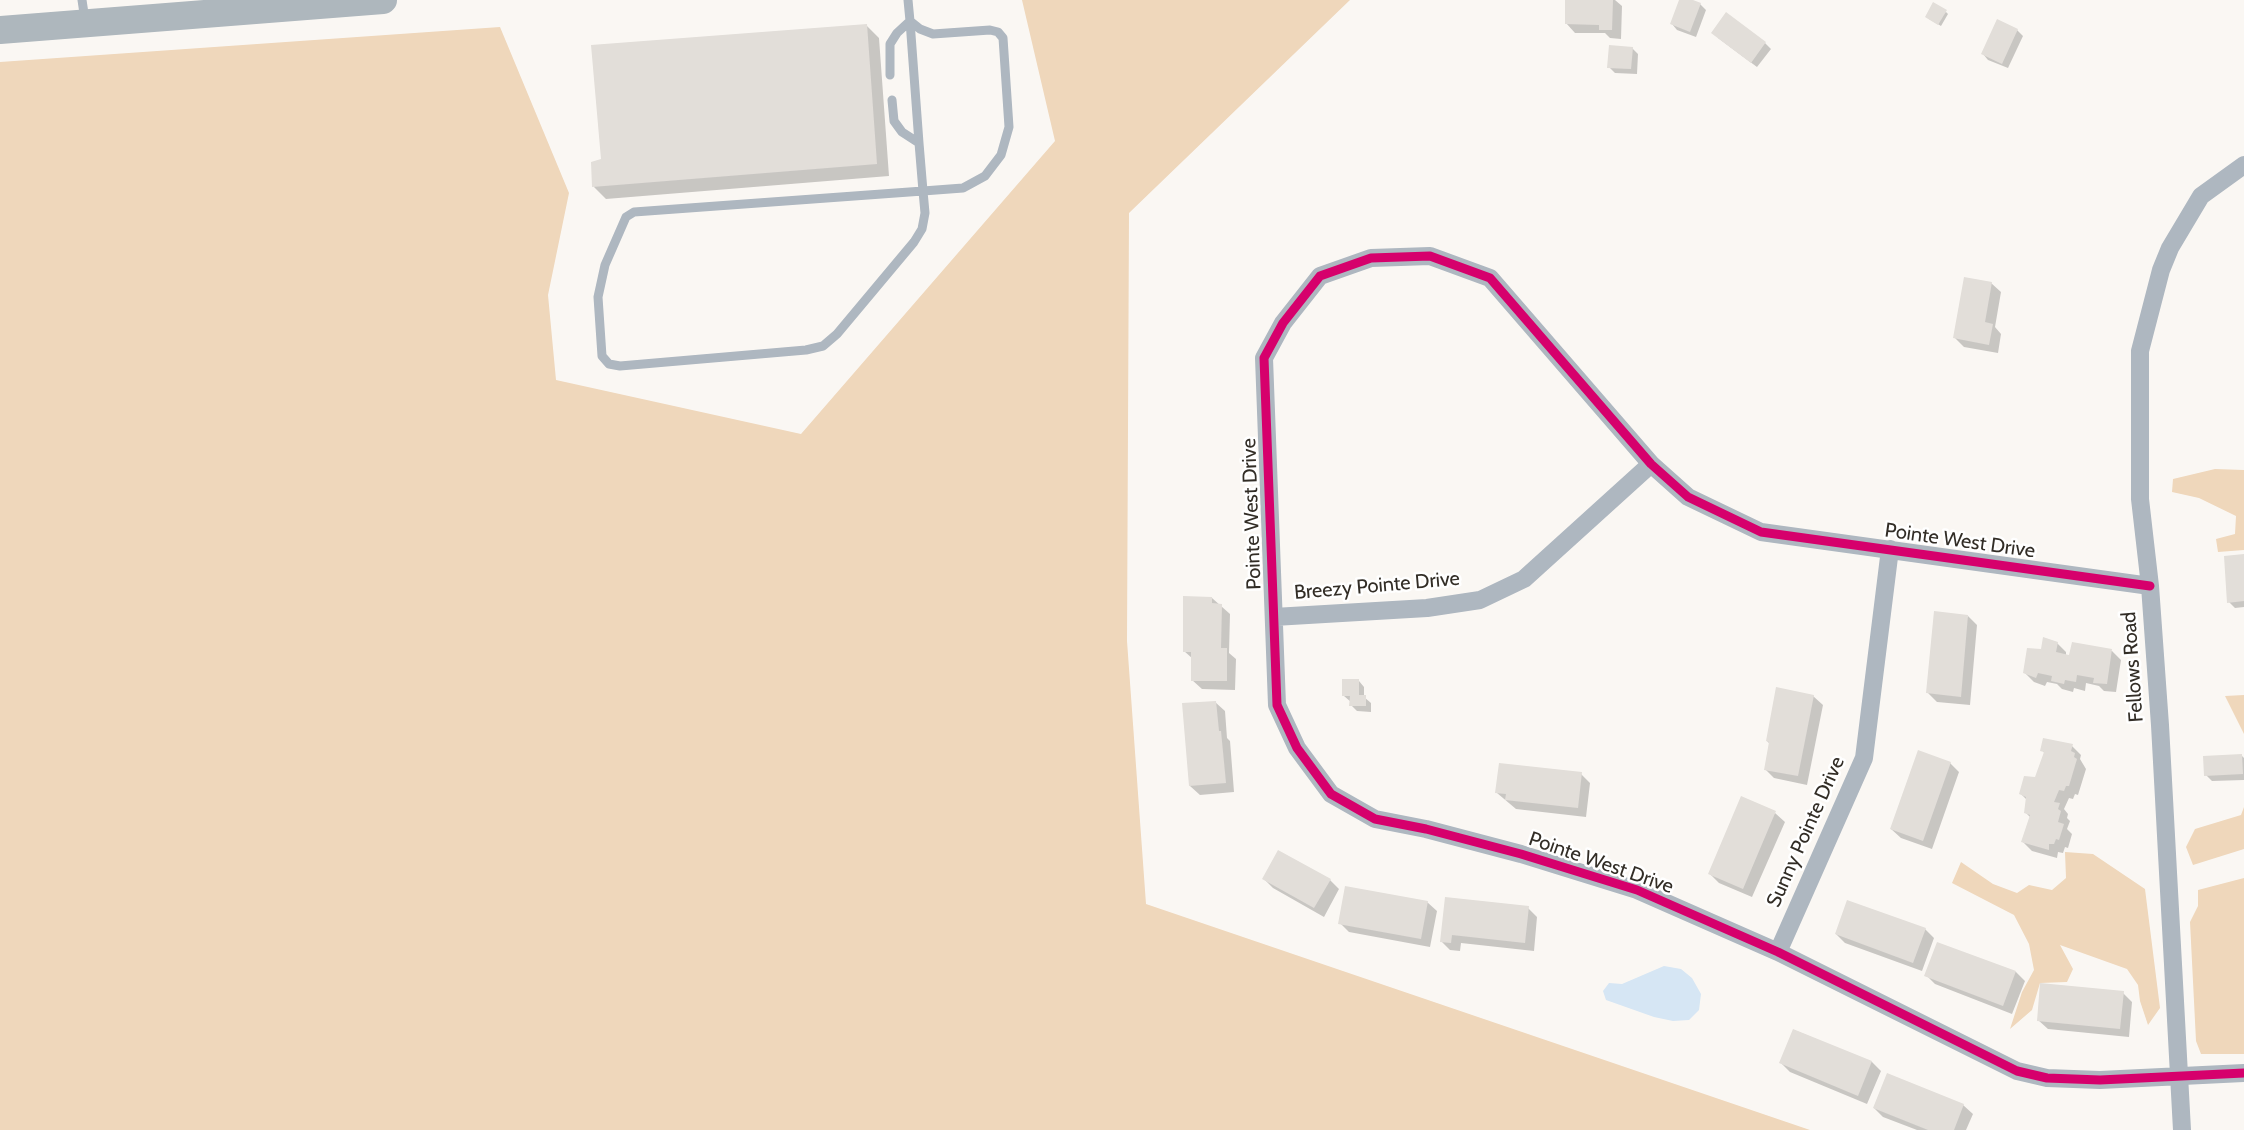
<!DOCTYPE html>
<style>
body{margin:0}
canvas{display:block;background:#faf7f3}
</style>
<canvas width="2244" height="1130"></canvas>
<script>
const context = document.querySelector('canvas').getContext('2d');
context.lineJoin = 'round';
function fill(path, color) {
  context.fillStyle = color;
  context.fill(path, 'evenodd');
}
function toPath(rows) {
  const path = new Path2D();
  for (const r of rows) {
    path.moveTo(r[0], r[1]);
    for (let i = 2; i < r.length; i += 2) path.lineTo(r[i], r[i + 1]);
  }
  return path;
}
function stroke(path, color, width, dash) {
  context.strokeStyle = color;
  context.lineWidth = width;
  context.lineCap = dash ? 'butt' : 'round';
  context.setLineDash(dash || []);
  context.stroke(path);
}
function drawText(font, color, halo, rows, align = 'center') {
  context.font = font + ' Cabin,sans-serif';
  context.lineWidth = 5;
  context.setLineDash([]);
  context.textBaseline = 'middle';
  context.strokeStyle = halo;
  context.fillStyle = color;
  for (const [text, x, y, turn = 0] of rows) {
    context.save();
    context.translate(x, y);
    context.rotate((+turn || 0) * Math.PI / 180);
    context.textAlign = isNaN(turn) ? turn : align;
    if (halo) context.strokeText(text, 0, 0);
    context.fillText(text, 0, 0);
    context.restore();
  }
}
fill(toPath([
 [1022,0,1350,0,1129,213,1127,641,1146,904,1810,1130,0,1130,0,62,500,27,569,193,548,295,556,380,801,434,1055,141],
 [2215,469,2244,470,2244,550,2218,552,2216,539,2235,534,2236,516,2199,498,2172,492,2173,479],
 [2244,695,2244,734,2225,696],
 [2244,807,2244,849,2193,865,2186,847,2195,829,2241,815],
 [2065,852,2093,854,2145,889,2160,1008,2148,1025,2140,1001,2138,985,2127,969,2060,945,2073,969,2067,982,2040,983,2032,1010,2010,1029,2022,992,2034,970,2029,944,2014,915,1952,883,1961,862,1993,884,2017,893,2029,885,2052,890,2066,878],
 [2244,878,2244,1054,2201,1054,2196,1041,2190,922,2198,906,2198,890]
]), '#efd7bb');
fill(toPath([
 [1664,966,1681,969,1692,978,1701,994,1699,1010,1689,1020,1673,1021,1654,1017,1606,1000,1603,991,1609,983,1622,984]
]), '#d6e6f4');
fill(toPath([
 [1566,0,1615,0,1622,6,1621,39,1610,38,1605,33,1575,33,1566,23],
 [1681,0,1689,0,1700,4,1706,10,1696,37,1677,30,1672,24],
 [1946,12,1948,14,1941,26,1929,19],
 [866,25,879,38,889,176,606,199,594,187,602,160],
 [2017,30,2023,36,2008,68,1988,60,1983,54],
 [1718,38,1765,43,1771,49,1757,67],
 [1632,48,1638,54,1637,74,1615,73,1609,67],
 [1991,283,2001,292,1995,327,2001,334,1998,353,1964,347,1955,338],
 [2244,556,2244,607,2235,608,2229,602],
 [1212,598,1230,614,1229,653,1236,659,1235,690,1202,689,1192,680,1193,659,1184,651],
 [1968,616,1977,625,1970,705,1937,702,1928,693],
 [2057,643,2066,652,2066,656,2112,651,2121,660,2116,692,2104,691,2099,686,2086,683,2085,691,2074,688,2073,692,2062,689,2057,684,2047,682,2045,686,2034,682,2024,672,2042,651],
 [1359,681,1364,687,1364,697,1371,703,1371,712,1357,711,1351,705,1351,702,1344,696],
 [1813,696,1823,705,1807,785,1774,778,1765,769,1770,744,1767,741],
 [1215,702,1225,711,1227,738,1230,741,1234,792,1200,795,1190,786],
 [2072,746,2081,755,2080,759,2086,769,2078,795,2075,794,2073,799,2069,798,2064,809,2068,814,2067,818,2070,821,2067,829,2072,834,2068,848,2065,847,2063,853,2058,852,2057,858,2032,851,2023,842,2031,818,2025,812,2027,800,2020,793,2036,779,2045,754,2042,750],
 [2242,756,2244,758,2244,780,2212,781,2206,775],
 [1950,763,1959,772,1932,849,1901,838,1891,829],
 [1581,774,1590,783,1586,817,1516,809,1497,793],
 [1775,813,1785,822,1752,897,1719,883,1710,874],
 [1264,879,1330,880,1339,889,1324,917,1273,888],
 [1446,898,1528,908,1537,917,1534,951,1461,943,1460,951,1450,950,1441,941],
 [1427,902,1437,911,1430,947,1349,932,1340,923],
 [1925,929,1934,938,1922,971,1845,943,1836,934],
 [2016,972,2025,981,2012,1014,1935,984,1926,975],
 [2123,993,2132,1002,2129,1037,2048,1029,2038,1020],
 [1794,1030,1872,1062,1881,1071,1867,1104,1790,1072,1781,1063],
 [1963,1105,1973,1114,1966,1130,1917,1130,1883,1117,1874,1108]
]), '#0003');
fill(toPath([
 [1565,0,1613,0,1612,30,1599,30,1599,25,1565,24],
 [1679,0,1693,0,1701,3,1690,32,1670,24],
 [1933,2,1947,10,1938,25,1925,17],
 [1726,12,1766,42,1751,63,1711,33],
 [1997,19,2018,29,2002,64,1981,54],
 [867,24,877,164,592,187,591,162,601,159,591,45],
 [1609,45,1633,47,1631,69,1607,68],
 [1964,277,1992,282,1985,322,1993,324,1989,345,1953,338],
 [2244,554,2244,601,2227,603,2224,556],
 [1183,596,1212,597,1212,603,1222,604,1221,648,1227,648,1227,681,1191,681,1191,652,1183,652],
 [1934,611,1968,615,1961,697,1926,693],
 [2043,637,2058,642,2056,652,2069,655,2072,642,2112,649,2107,684,2093,683,2094,678,2077,675,2076,682,2065,680,2064,684,2051,681,2052,676,2038,673,2036,678,2023,673,2027,648,2041,649],
 [1342,679,1359,679,1359,695,1366,695,1366,706,1349,706,1350,696,1342,696],
 [1776,687,1814,695,1798,776,1764,770,1769,742,1766,741],
 [1216,701,1219,731,1221,731,1226,783,1189,786,1182,703],
 [2043,738,2073,744,2071,751,2075,753,2074,757,2077,759,2069,786,2066,786,2064,791,2059,790,2054,802,2060,803,2058,809,2061,811,2058,822,2064,824,2059,840,2056,839,2054,844,2049,844,2049,850,2021,842,2030,815,2024,813,2026,797,2019,794,2024,776,2035,777,2044,752,2040,751],
 [1918,750,1951,762,1923,841,1890,829],
 [2242,754,2243,774,2204,776,2203,756],
 [1499,763,1582,772,1578,808,1505,800,1506,794,1495,793],
 [1741,796,1776,811,1743,889,1708,874],
 [1278,850,1331,879,1314,908,1262,879],
 [1345,886,1428,901,1421,939,1338,924],
 [1445,897,1529,906,1525,943,1452,935,1451,943,1440,942],
 [1847,900,1926,928,1913,963,1835,934],
 [1937,942,2016,971,2003,1006,1924,976],
 [2040,983,2124,991,2120,1029,2037,1021],
 [1793,1029,1872,1061,1858,1096,1779,1063],
 [1887,1073,1964,1104,1954,1130,1928,1130,1873,1108]
]), '#e2ded9');
stroke(toPath([
 [82,0,85,20],
 [890,75,890,44,897,33,910,21,920,29,933,34,990,30,998,32,1003,38,1009,127,1001,155,985,176,963,188,923,191,634,212,626,217,605,265,598,297,602,356,609,364,620,366,806,350,823,346,837,334,914,242,922,229,925,213,923,191,919,143,910,21,908,0],
 [892,100,894,121,902,132,919,143]
]), '#aeb7c0', 9);
stroke(toPath([
 [2150,586,1761,532,1688,497,1651,464,1490,278,1430,256,1371,258,1320,276,1283,323,1264,358,1277,705,1297,748,1331,794,1375,819,1426,829,1521,854,1637,890,1778,952,2017,1071,2047,1078,2100,1080,2244,1073],
 [1274,617,1427,608,1480,600,1524,579,1651,464],
 [1778,952,1864,758,1890,549],
 [2182,1130,2160,725,2150,586,2140,499,2140,351,2161,270,2170,248,2201,196,2244,165]
]), '#aeb7c0', 18);
stroke(toPath([
 [0,30,383,0]
]), '#aeb7bd', 28);
stroke(toPath([
 [2150,586,1761,532,1688,497,1651,464,1490,278,1430,256,1371,258,1320,276,1283,323,1264,358,1277,705,1297,748,1331,794,1375,819,1426,829,1521,854,1637,890,1778,952,2017,1071,2047,1078,2100,1080,2244,1073]
]), '#d6006c', 9);
drawText('20px', '#322d26', '#fff', [
 ["Pointe West Drive",1252,514,-92],
 ["Pointe West Drive",1960,541,8],
 ["Breezy Pointe Drive",1377,586,-5],
 ["Fellows Road",2133,667,-94],
 ["Sunny Pointe Drive",1806,832,-66],
 ["Pointe West Drive",1601,863,19]
]);
</script>
